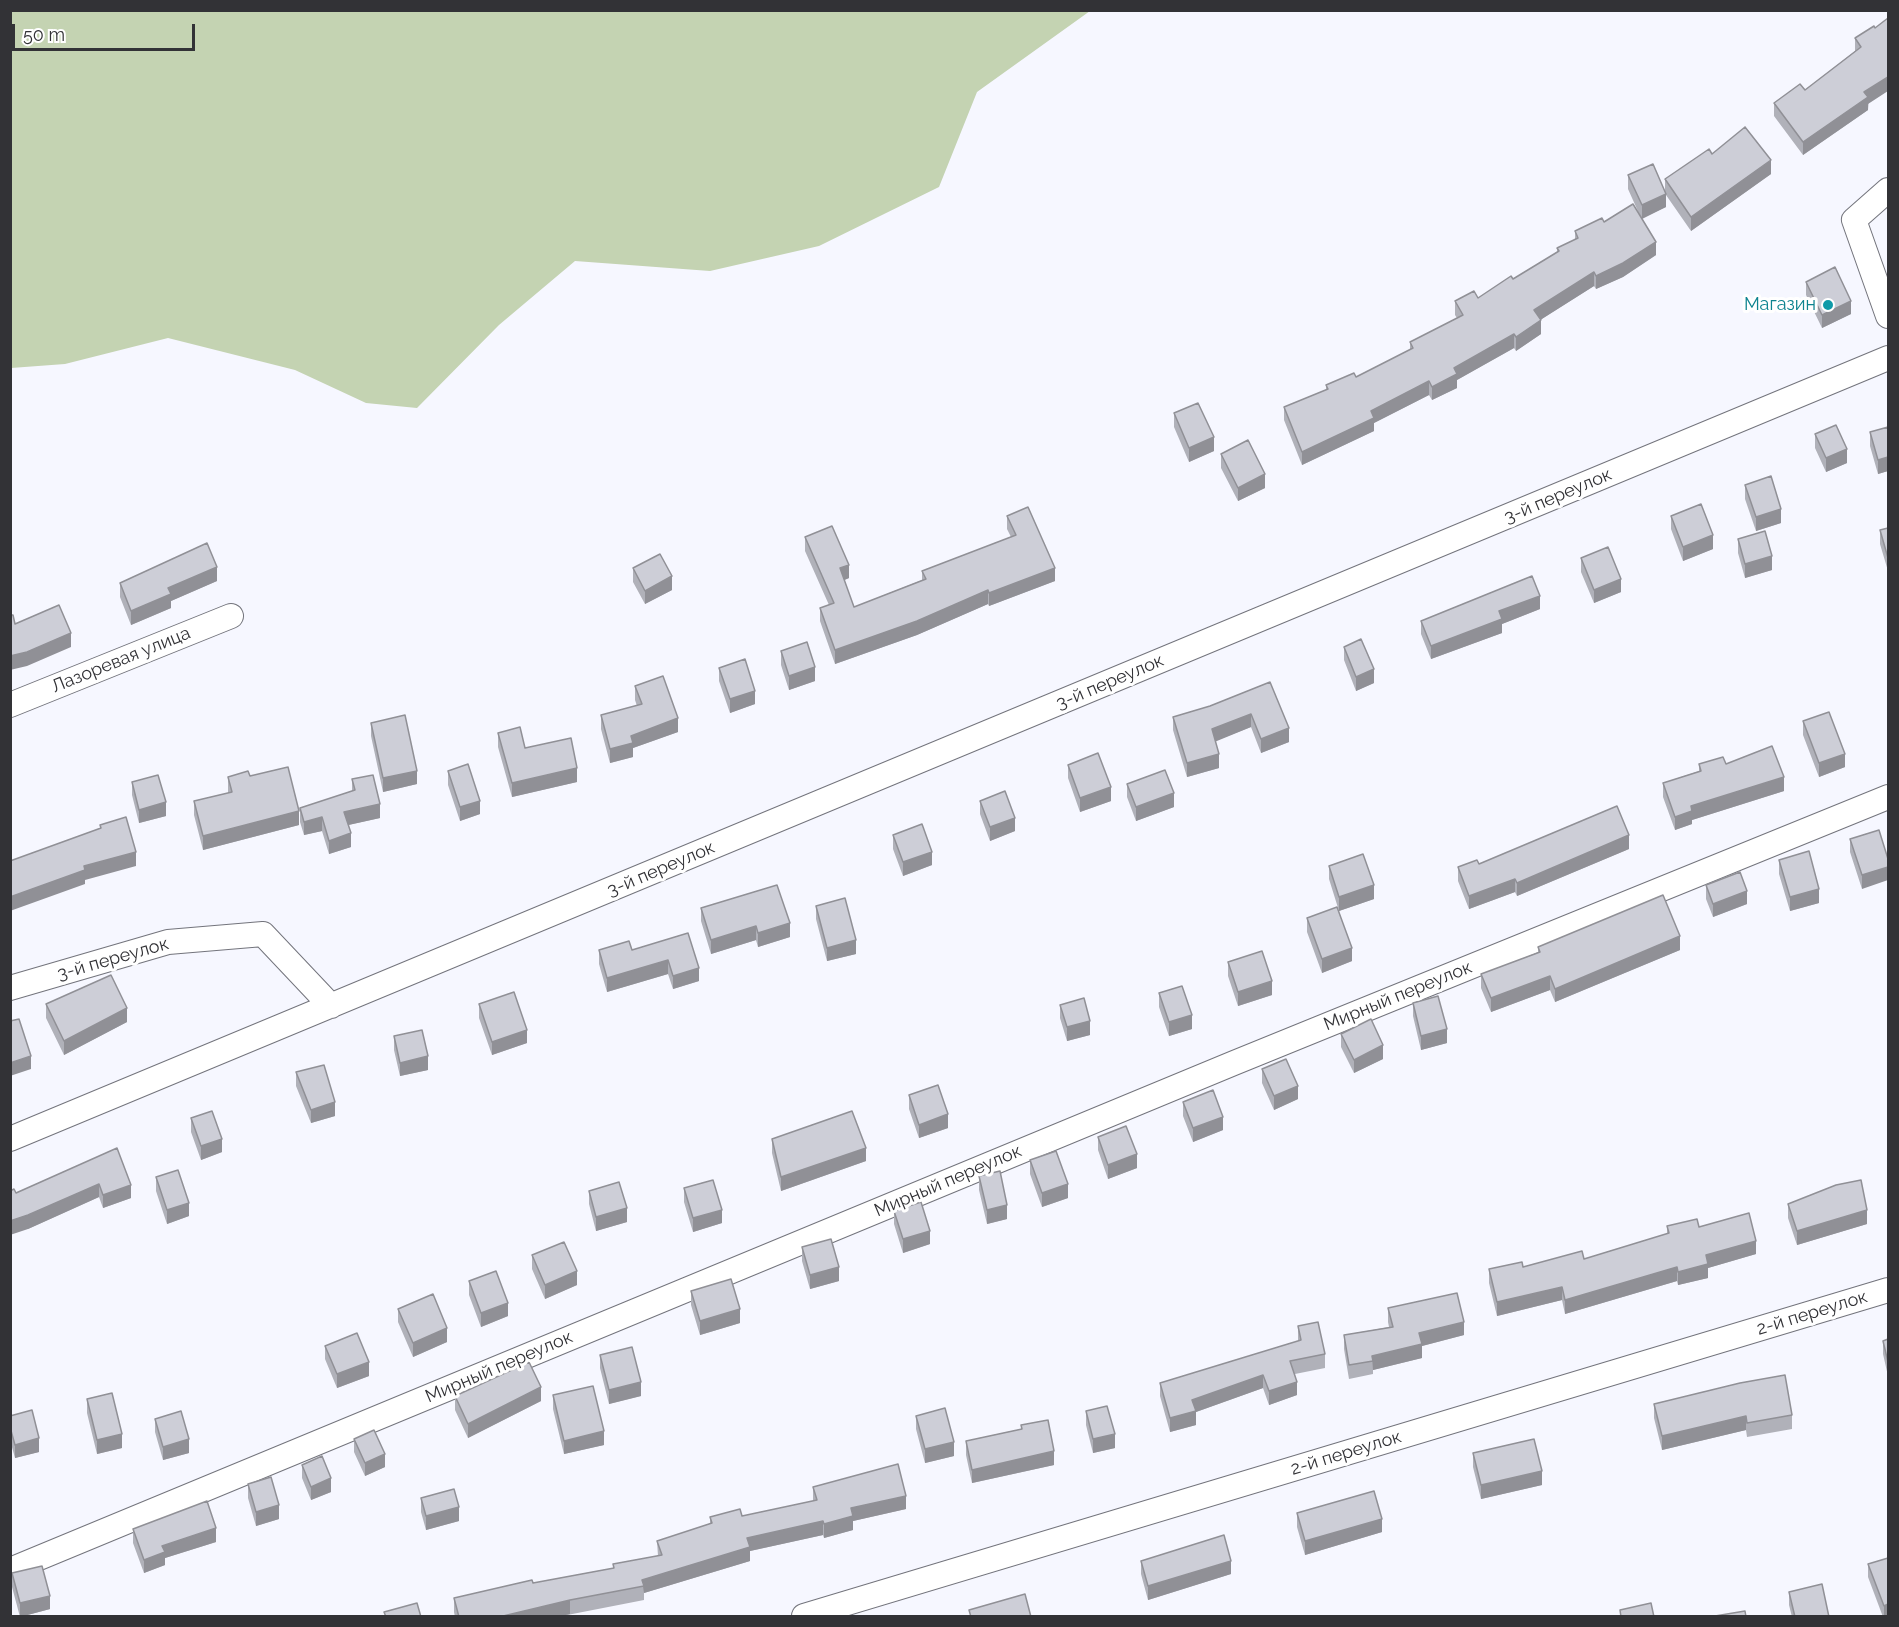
<!DOCTYPE html>
<meta charset="utf-8">
<style>
body{margin:0}
#map{position:relative;width:1899px;height:1627px;overflow:hidden;background:#f6f7ff;font-family:Raleway,sans-serif}
canvas{display:block}
.frame{position:absolute;inset:0;border:12px solid #323236;pointer-events:none}
.scale{position:absolute;left:12px;top:24px;width:183px;height:27px;box-sizing:border-box;border:3px solid #323236;border-top:0;padding-left:8px;font-size:18px;line-height:21px;white-space:nowrap;color:#323236;-webkit-text-stroke:4px #fff;paint-order:stroke}
</style>
<div id="map">
<canvas width="1899" height="1627"></canvas>
<div class="frame"></div>
<div class="scale">50 m</div>
</div>
<script>
const context = document.querySelector('canvas').getContext('2d');
context.lineJoin = 'round';
function fill(path, color) {
  context.fillStyle = color;
  context.fill(path, 'evenodd');
}
function toPath(rows) {
  const path = new Path2D();
  for (const r of rows) {
    path.moveTo(r[0], r[1]);
    for (let i = 2; i < r.length; i += 2) path.lineTo(r[i], r[i + 1]);
  }
  return path;
}
function stroke(path, color, width, dash) {
  context.strokeStyle = color;
  context.lineWidth = width;
  context.lineCap = dash ? 'butt' : 'round';
  context.setLineDash(dash || []);
  context.stroke(path);
}
function drawText(font, color, halo, rows, align = 'center') {
  context.font = font + ' Raleway,sans-serif';
  context.lineWidth = 6;
  context.setLineDash([]);
  context.textBaseline = 'middle';
  context.strokeStyle = halo;
  context.fillStyle = color;
  for (const [text, x, y, turn = 0] of rows) {
    context.save();
    context.translate(x, y);
    context.rotate((+turn || 0) * Math.PI / 180);
    context.textAlign = isNaN(turn) ? turn : align;
    if (halo) context.strokeText(text, 0, 0);
    context.fillText(text, 0, 0);
    context.restore();
  }
}
fill(toPath([
 [11,10,1090,10,1090,11,977,92,939,187,819,246,710,271,575,261,499,325,417,408,366,403,295,370,168,338,65,364,11,368]
]), '#c4d3b2');
const minor = toPath([
 [1888,190,1854,220,1888,316],
 [10,705,231,616],
 [10,988,168,942,263,934,331,1006],
 [10,1139,1888,358],
 [10,1570,1234,1063,1888,797],
 [804,1616,1888,1290]
]);
stroke(minor, '#73747c', 26);
stroke(minor, '#fff', 24);
fill(toPath([
 [1875,28,1868,110,1803,155,1774,116,1774,103,1805,90,1855,51,1855,38],
 [1712,154,1771,174,1691,231,1666,195,1666,207,1642,218,1656,255,1623,277,1596,289,1594,286,1540,320,1541,334,1516,351,1514,348,1457,380,1457,388,1432,400,1429,395,1374,423,1374,431,1302,465,1284,420,1284,407,1326,390,1326,385,1356,377,1410,350,1410,342,1457,318,1455,315,1455,301,1478,298,1513,279,1557,252,1557,248,1575,240,1575,231,1604,222,1641,218,1628,189,1628,175,1665,191,1665,179],
 [1806,282,1851,314,1822,328,1806,295],
 [1174,413,1214,451,1189,462,1174,427],
 [1888,427,1888,471,1878,474,1870,446,1870,432],
 [1815,434,1847,463,1826,472,1815,448],
 [1221,454,1265,488,1238,501,1221,468],
 [1745,485,1781,523,1756,531,1745,499],
 [1007,516,1055,581,989,606,988,604,917,635,835,664,820,621,820,608,829,605,805,551,805,537,849,578,844,580,854,607,922,580,922,571,1011,537,1007,529],
 [1671,516,1713,549,1683,561,1671,529],
 [1888,528,1888,571,1880,544,1880,530],
 [1738,539,1772,570,1745,578,1738,553],
 [1581,558,1621,592,1594,603,1581,572],
 [633,568,672,590,645,604,633,582],
 [217,581,171,601,171,608,131,625,120,597,120,583],
 [1540,609,1502,624,1502,633,1431,659,1421,634,1421,621],
 [1344,647,1374,683,1356,691,1344,660],
 [781,651,815,681,789,690,781,665],
 [719,668,755,704,730,713,719,681],
 [1270,682,1289,742,1261,753,1251,727,1215,741,1219,768,1187,777,1173,730,1173,717,1210,706],
 [635,686,678,732,633,748,633,757,610,763,601,729,601,715,637,706,635,700],
 [1803,721,1845,767,1819,777,1803,735],
 [371,723,417,784,383,792,371,736],
 [498,733,525,748,577,782,512,797,498,747],
 [1699,764,1726,764,1784,791,1692,820,1692,824,1675,830,1663,797,1663,783,1699,771],
 [1068,765,1111,801,1080,812,1068,778],
 [448,771,480,814,460,821,448,785],
 [250,776,299,825,203,850,194,815,194,801,228,793,228,777],
 [352,779,380,818,348,825,351,847,329,854,322,831,304,835,300,822,300,808,352,791],
 [132,782,166,816,139,823,132,795],
 [1127,784,1174,807,1136,821,1127,797],
 [980,801,1015,831,990,841,980,814],
 [1879,830,1862,889,1850,852,1850,839],
 [893,835,932,865,903,876,893,849],
 [1629,849,1517,896,1515,892,1469,909,1458,881,1458,867,1479,864],
 [1779,860,1819,903,1790,911,1779,874],
 [1329,866,1374,899,1339,911,1329,879],
 [1706,885,1747,904,1713,917,1706,899],
 [816,906,856,954,827,961,816,919],
 [701,908,790,937,758,947,756,940,711,954,701,921],
 [1307,918,1352,961,1322,973,1307,932],
 [688,933,699,981,673,989,668,974,607,992,599,964,599,950,632,950],
 [1538,947,1680,950,1555,1002,1550,990,1491,1012,1481,988,1481,974,1538,953],
 [1228,962,1272,995,1238,1006,1228,976],
 [1159,993,1192,1029,1169,1036,1159,1007],
 [1413,1003,1447,1043,1421,1050,1413,1016],
 [46,1004,127,1022,64,1055,46,1018],
 [479,1004,527,1043,492,1055,479,1018],
 [1060,1005,1090,1035,1067,1041,1060,1018],
 [1341,1034,1383,1059,1354,1073,1341,1047],
 [394,1036,428,1070,400,1076,394,1050],
 [1262,1069,1298,1099,1274,1110,1262,1083],
 [296,1072,335,1116,311,1123,296,1086],
 [909,1095,948,1128,919,1138,909,1109],
 [1183,1102,1223,1130,1193,1142,1183,1116],
 [191,1118,222,1152,201,1160,191,1132],
 [1098,1137,1137,1168,1108,1179,1098,1150],
 [772,1139,866,1161,781,1191,772,1153],
 [117,1148,131,1198,103,1208,99,1197,28,1229,16,1193],
 [1030,1160,1068,1198,1042,1207,1030,1174],
 [979,1176,1007,1219,987,1224,979,1190],
 [156,1177,189,1216,167,1224,156,1191],
 [684,1188,722,1223,693,1232,684,1202],
 [589,1191,627,1222,596,1231,589,1204],
 [1788,1204,1867,1224,1797,1245,1788,1218],
 [894,1211,930,1244,903,1253,894,1224],
 [1667,1226,1699,1227,1756,1254,1708,1268,1708,1278,1678,1285,1677,1281,1565,1314,1562,1300,1497,1316,1489,1283,1489,1269,1523,1267,1584,1259,1667,1234],
 [802,1247,839,1281,810,1289,802,1261],
 [532,1255,577,1285,545,1299,532,1269],
 [469,1281,508,1316,481,1327,469,1295],
 [691,1291,740,1323,700,1335,691,1305],
 [1388,1308,1464,1335,1422,1346,1422,1358,1373,1370,1373,1374,1349,1379,1344,1349,1344,1335,1389,1327,1388,1322],
 [398,1309,447,1342,413,1357,398,1322],
 [1298,1326,1325,1354,1325,1368,1295,1374,1297,1395,1269,1405,1263,1388,1196,1412,1196,1425,1170,1432,1160,1396,1160,1383,1298,1341],
 [1888,1339,1888,1376,1883,1354,1883,1341],
 [325,1346,369,1376,337,1388,325,1359],
 [600,1355,641,1396,609,1404,600,1368],
 [553,1395,604,1445,564,1454,553,1409],
 [455,1396,541,1401,468,1438,455,1410],
 [87,1399,122,1448,97,1454,87,1413],
 [1654,1404,1792,1415,1792,1429,1747,1437,1746,1430,1662,1450,1654,1418],
 [1086,1411,1115,1448,1093,1453,1086,1425],
 [10,1416,39,1452,15,1458,10,1440],
 [916,1416,954,1456,925,1463,916,1429],
 [155,1419,189,1453,163,1460,155,1432],
 [1021,1425,1054,1465,972,1483,966,1455,966,1441,1021,1429],
 [354,1439,385,1467,365,1476,354,1452],
 [1473,1453,1542,1485,1481,1499,1473,1467],
 [302,1465,331,1492,311,1500,302,1478],
 [248,1484,279,1519,256,1526,248,1498],
 [813,1487,906,1509,853,1521,853,1530,824,1538,823,1535,750,1551,750,1561,644,1593,644,1600,557,1617,455,1617,454,1612,454,1598,613,1568,613,1564,658,1556,657,1541,710,1524,710,1517,742,1516,813,1501],
 [421,1498,459,1521,426,1530,421,1512],
 [1297,1513,1382,1532,1305,1555,1297,1527],
 [133,1529,216,1542,165,1558,165,1565,144,1573,133,1543],
 [1141,1561,1231,1574,1148,1600,1141,1574],
 [1868,1564,1888,1617,1883,1617,1868,1577],
 [12,1573,50,1609,20,1617,12,1587],
 [1789,1592,1829,1617,1792,1617,1789,1605]
]), '#b0b1b9');
fill(toPath([
 [1888,77,1888,91,1868,104,1868,110,1803,155,1803,142,1864,92],
 [1771,160,1771,174,1691,231,1691,217],
 [1666,194,1666,207,1642,219,1642,205],
 [1656,242,1656,255,1623,277,1596,289,1596,276],
 [1594,272,1594,286,1534,324,1534,310],
 [1851,301,1851,314,1822,328,1822,315],
 [1541,320,1541,334,1516,351,1516,337],
 [1514,334,1514,348,1457,380,1457,388,1432,400,1432,387,1454,368],
 [1429,381,1429,395,1374,423,1374,431,1302,465,1302,452,1371,411],
 [1214,437,1214,451,1189,462,1189,448],
 [1847,449,1847,463,1826,472,1826,458],
 [1888,457,1888,471,1878,474,1878,460],
 [1265,474,1265,488,1238,501,1238,488],
 [1781,509,1781,523,1756,531,1756,517],
 [1713,535,1713,549,1683,561,1683,547],
 [1772,556,1772,570,1745,578,1745,564],
 [849,565,849,578,840,582,840,568],
 [217,567,217,581,171,601,171,608,131,625,131,611,168,588],
 [1055,568,1055,581,989,606,989,593],
 [672,576,672,590,645,604,645,591],
 [1621,579,1621,592,1594,603,1594,590],
 [988,590,988,604,917,635,835,664,835,650],
 [1540,596,1540,609,1502,624,1502,633,1431,659,1431,646,1499,611],
 [71,633,71,647,27,666,10,670,10,656],
 [815,667,815,681,789,690,789,676],
 [1374,669,1374,683,1356,691,1356,677],
 [755,691,755,704,730,713,730,699],
 [1251,714,1251,727,1212,743,1212,729],
 [678,718,678,732,633,748,633,757,610,763,610,749,631,736],
 [1289,728,1289,742,1261,753,1261,739],
 [1219,754,1219,768,1187,777,1187,763],
 [1845,754,1845,767,1819,777,1819,763],
 [577,768,577,782,512,797,512,783],
 [417,771,417,784,383,792,383,778],
 [1784,777,1784,791,1692,820,1692,824,1675,830,1675,817,1691,806],
 [1111,787,1111,801,1080,812,1080,798],
 [1174,793,1174,807,1136,821,1136,807],
 [480,801,480,814,460,821,460,807],
 [166,802,166,816,139,823,139,810],
 [380,804,380,818,344,826,344,812],
 [299,811,299,825,203,850,203,836],
 [322,817,322,831,304,835,304,822],
 [1015,818,1015,831,990,841,990,827],
 [351,833,351,847,329,854,329,841],
 [1629,835,1629,849,1517,896,1517,883],
 [136,852,136,866,85,880,85,884,10,911,10,897,84,866],
 [932,852,932,865,903,876,903,862],
 [1888,867,1888,880,1862,889,1862,875],
 [1515,879,1515,892,1469,909,1469,896],
 [1374,885,1374,899,1339,911,1339,897],
 [1819,889,1819,903,1790,911,1790,897],
 [1747,891,1747,904,1713,917,1713,904],
 [790,923,790,937,758,947,758,933],
 [756,926,756,940,711,954,711,940],
 [1680,936,1680,950,1555,1002,1555,989],
 [856,940,856,954,827,961,827,948],
 [1352,948,1352,961,1322,973,1322,959],
 [668,960,668,974,607,992,607,978],
 [699,968,699,981,673,989,673,976],
 [1550,976,1550,990,1491,1012,1491,998],
 [1272,981,1272,995,1238,1006,1238,992],
 [127,1008,127,1022,64,1055,64,1041],
 [1192,1015,1192,1029,1169,1036,1169,1022],
 [1090,1021,1090,1035,1067,1041,1067,1027],
 [1447,1029,1447,1043,1421,1050,1421,1036],
 [527,1030,527,1043,492,1055,492,1042],
 [1383,1045,1383,1059,1354,1073,1354,1060],
 [31,1056,31,1069,10,1076,10,1063],
 [428,1056,428,1070,400,1076,400,1063],
 [1298,1086,1298,1099,1274,1110,1274,1096],
 [335,1102,335,1116,311,1123,311,1110],
 [948,1114,948,1128,919,1138,919,1125],
 [1223,1117,1223,1130,1193,1142,1193,1128],
 [222,1139,222,1152,201,1160,201,1146],
 [866,1148,866,1161,781,1191,781,1177],
 [1137,1154,1137,1168,1108,1179,1108,1165],
 [99,1184,99,1197,28,1229,10,1235,10,1221],
 [1068,1184,1068,1198,1042,1207,1042,1193],
 [131,1185,131,1198,103,1208,103,1195],
 [189,1203,189,1216,167,1224,167,1210],
 [1007,1205,1007,1219,987,1224,987,1210],
 [627,1208,627,1222,596,1231,596,1217],
 [722,1210,722,1223,693,1232,693,1218],
 [1867,1210,1867,1224,1797,1245,1797,1231],
 [930,1231,930,1244,903,1253,903,1239],
 [1756,1241,1756,1254,1708,1268,1708,1278,1678,1285,1678,1272,1706,1255],
 [839,1267,839,1281,810,1289,810,1275],
 [1677,1267,1677,1281,1565,1314,1565,1300],
 [577,1271,577,1285,545,1299,545,1285],
 [1562,1287,1562,1300,1497,1316,1497,1302],
 [508,1303,508,1316,481,1327,481,1313],
 [740,1309,740,1323,700,1335,700,1321],
 [1464,1322,1464,1335,1422,1346,1422,1358,1373,1370,1372,1356,1419,1333],
 [447,1328,447,1342,413,1357,413,1343],
 [369,1362,369,1376,337,1388,337,1374],
 [1263,1375,1263,1388,1196,1412,1196,1425,1170,1432,1170,1418,1192,1400],
 [641,1382,641,1396,609,1404,609,1390],
 [1297,1382,1297,1395,1269,1405,1269,1391],
 [541,1387,541,1401,468,1438,468,1424],
 [1746,1416,1746,1430,1662,1450,1662,1436],
 [604,1431,604,1445,564,1454,564,1441],
 [122,1434,122,1448,97,1454,97,1440],
 [1115,1434,1115,1448,1093,1453,1093,1439],
 [39,1438,39,1452,15,1458,15,1445],
 [189,1439,189,1453,163,1460,163,1447],
 [954,1442,954,1456,925,1463,925,1449],
 [1054,1451,1054,1465,972,1483,972,1470],
 [385,1454,385,1467,365,1476,365,1463],
 [1542,1471,1542,1485,1481,1499,1481,1485],
 [331,1478,331,1492,311,1500,311,1487],
 [906,1496,906,1509,853,1521,853,1530,824,1538,824,1524,851,1508],
 [279,1505,279,1519,256,1526,256,1512],
 [459,1507,459,1521,426,1530,426,1516],
 [1382,1519,1382,1532,1305,1555,1305,1541],
 [823,1521,823,1535,750,1551,750,1561,644,1593,642,1580,747,1538],
 [216,1528,216,1542,165,1558,165,1565,144,1573,144,1560,162,1546],
 [1231,1561,1231,1574,1148,1600,1148,1586],
 [50,1596,50,1609,20,1617,20,1603],
 [570,1600,570,1614,557,1617,499,1617],
 [1888,1604,1888,1617,1884,1617,1884,1606]
]), '#909096');
const building = toPath([
 [1888,18,1888,77,1864,92,1868,97,1803,142,1774,103,1800,84,1805,90,1861,47,1855,38,1874,26,1875,28,1888,18],
 [1745,127,1771,160,1691,217,1665,179,1709,149,1712,154,1745,127],
 [1653,164,1666,194,1642,205,1628,175,1653,164],
 [1633,204,1656,242,1623,263,1596,276,1594,272,1534,310,1541,320,1516,337,1514,334,1454,368,1457,374,1432,387,1429,381,1371,411,1374,418,1302,452,1284,407,1328,389,1326,385,1354,373,1356,377,1413,348,1410,342,1463,315,1455,301,1474,291,1478,298,1511,276,1513,279,1559,251,1557,248,1578,238,1575,231,1602,218,1604,222,1633,204],
 [1835,267,1851,301,1822,315,1806,282,1835,267],
 [1198,403,1214,437,1189,448,1174,413,1198,403],
 [1836,425,1847,449,1826,458,1815,434,1836,425],
 [1888,427,1888,457,1878,460,1870,432,1888,427],
 [1248,440,1265,474,1238,488,1221,454,1248,440],
 [1771,476,1781,509,1756,517,1745,485,1771,476],
 [1701,504,1713,535,1683,547,1671,516,1701,504],
 [1028,507,1055,568,989,593,988,590,917,621,835,650,820,608,834,603,805,537,832,526,849,565,840,568,854,607,926,579,922,571,1016,535,1007,516,1028,507],
 [1888,528,1888,558,1880,530,1888,528],
 [1765,531,1772,556,1745,564,1738,539,1765,531],
 [207,543,217,567,168,588,171,594,131,611,120,583,207,543],
 [1608,547,1621,579,1594,590,1581,558,1608,547],
 [660,554,672,576,645,591,633,568,660,554],
 [1532,576,1540,596,1499,611,1502,619,1431,646,1421,621,1532,576],
 [59,605,71,633,27,652,10,656,10,615,13,615,15,624,59,605],
 [1361,639,1374,669,1356,677,1344,647,1361,639],
 [807,642,815,667,789,676,781,651,807,642],
 [745,659,755,691,730,699,719,668,745,659],
 [663,676,678,718,631,736,633,743,610,749,601,715,642,704,635,686,663,676],
 [1270,682,1289,728,1261,739,1251,714,1212,729,1219,754,1187,763,1173,717,1210,706,1270,682],
 [1829,712,1845,754,1819,763,1803,721,1829,712],
 [405,715,417,771,383,778,371,723,405,715],
 [520,727,525,748,571,738,577,768,512,783,498,733,520,727],
 [1772,746,1784,777,1691,806,1692,811,1675,817,1663,783,1701,771,1699,764,1723,757,1726,764,1772,746],
 [1098,753,1111,787,1080,798,1068,765,1098,753],
 [468,764,480,801,460,807,448,771,468,764],
 [288,767,299,811,203,836,194,801,232,792,228,777,248,771,250,776,288,767],
 [1165,770,1174,793,1136,807,1127,784,1165,770],
 [158,775,166,802,139,810,132,782,158,775],
 [373,775,380,804,344,812,351,833,329,841,322,817,304,822,300,808,355,790,352,779,373,775],
 [1005,791,1015,818,990,827,980,801,1005,791],
 [1617,806,1629,835,1517,883,1515,879,1469,896,1458,867,1477,860,1479,864,1617,806],
 [126,817,136,852,84,866,85,870,10,897,10,861,101,828,100,825,126,817],
 [922,824,932,852,903,862,893,835,922,824],
 [1879,830,1888,859,1888,867,1862,875,1850,839,1879,830],
 [1809,851,1819,889,1790,897,1779,860,1809,851],
 [1363,854,1374,885,1339,897,1329,866,1363,854],
 [1740,872,1747,891,1713,904,1706,885,1740,872],
 [777,885,790,923,758,933,756,926,711,940,701,908,777,885],
 [1663,895,1680,936,1555,989,1550,976,1491,998,1481,974,1540,952,1538,947,1663,895],
 [845,898,856,940,827,948,816,906,845,898],
 [1337,907,1352,948,1322,959,1307,918,1337,907],
 [688,933,699,968,673,976,668,960,607,978,599,950,629,941,632,950,688,933],
 [1262,951,1272,981,1238,992,1228,962,1262,951],
 [111,975,127,1008,64,1041,46,1004,111,975],
 [1182,986,1192,1015,1169,1022,1159,993,1182,986],
 [514,992,527,1030,492,1042,479,1004,514,992],
 [1438,996,1447,1029,1421,1036,1413,1003,1438,996],
 [1084,998,1090,1021,1067,1027,1060,1005,1084,998],
 [19,1019,31,1056,10,1063,10,1021,19,1019],
 [1371,1019,1383,1045,1354,1060,1341,1034,1371,1019],
 [422,1030,428,1056,400,1063,394,1036,422,1030],
 [1286,1059,1298,1086,1274,1096,1262,1069,1286,1059],
 [324,1065,335,1102,311,1110,296,1072,324,1065],
 [938,1085,948,1114,919,1125,909,1095,938,1085],
 [1213,1090,1223,1117,1193,1128,1183,1102,1213,1090],
 [212,1111,222,1139,201,1146,191,1118,212,1111],
 [852,1111,866,1148,781,1177,772,1139,852,1111],
 [1126,1126,1137,1154,1108,1165,1098,1137,1126,1126],
 [117,1148,131,1185,103,1195,99,1184,28,1215,10,1221,10,1191,14,1189,16,1193,117,1148],
 [1056,1151,1068,1184,1042,1193,1030,1160,1056,1151],
 [178,1170,189,1203,167,1210,156,1177,178,1170],
 [1000,1171,1007,1205,987,1210,979,1176,1000,1171],
 [713,1180,722,1210,693,1218,684,1188,713,1180],
 [1861,1180,1867,1210,1797,1231,1788,1204,1836,1185,1861,1180],
 [619,1182,627,1208,596,1217,589,1191,619,1182],
 [921,1202,930,1231,903,1239,894,1211,921,1202],
 [1749,1213,1756,1241,1706,1255,1708,1264,1678,1272,1677,1267,1565,1300,1562,1287,1497,1302,1489,1269,1522,1262,1523,1267,1582,1251,1584,1259,1669,1233,1667,1226,1697,1219,1699,1227,1749,1213],
 [831,1239,839,1267,810,1275,802,1247,831,1239],
 [564,1242,577,1271,545,1285,532,1255,564,1242],
 [496,1271,508,1303,481,1313,469,1281,496,1271],
 [731,1279,740,1309,700,1321,691,1291,731,1279],
 [1457,1293,1464,1322,1419,1333,1422,1344,1372,1356,1373,1361,1349,1365,1344,1335,1393,1327,1388,1308,1457,1293],
 [433,1294,447,1328,413,1343,398,1309,433,1294],
 [1318,1322,1325,1354,1290,1361,1297,1382,1269,1391,1263,1375,1192,1400,1196,1411,1170,1418,1160,1383,1301,1340,1298,1326,1318,1322],
 [357,1333,369,1362,337,1374,325,1346,357,1333],
 [1888,1339,1888,1362,1883,1341,1888,1339],
 [632,1347,641,1382,609,1390,600,1355,632,1347],
 [529,1362,541,1387,468,1424,455,1396,529,1362],
 [1785,1375,1792,1415,1747,1423,1746,1416,1662,1436,1654,1404,1740,1383,1785,1375],
 [593,1386,604,1431,564,1441,553,1395,593,1386],
 [112,1393,122,1434,97,1440,87,1399,112,1393],
 [1107,1406,1115,1434,1093,1439,1086,1411,1107,1406],
 [945,1408,954,1442,925,1449,916,1416,945,1408],
 [32,1410,39,1438,15,1445,10,1427,10,1416,32,1410],
 [181,1411,189,1439,163,1447,155,1419,181,1411],
 [1048,1420,1054,1451,972,1470,966,1441,1022,1429,1021,1425,1048,1420],
 [374,1430,385,1454,365,1463,354,1439,374,1430],
 [1534,1439,1542,1471,1481,1485,1473,1453,1534,1439],
 [322,1456,331,1478,311,1487,302,1465,322,1456],
 [898,1464,906,1496,851,1508,853,1516,824,1524,823,1521,747,1538,750,1547,642,1580,644,1586,570,1600,499,1617,459,1617,454,1598,532,1580,533,1583,614,1568,613,1564,662,1555,657,1541,712,1523,710,1517,740,1509,742,1516,817,1500,813,1487,898,1464],
 [271,1477,279,1505,256,1512,248,1484,271,1477],
 [454,1489,459,1507,426,1516,421,1498,454,1489],
 [1374,1491,1382,1519,1305,1541,1297,1513,1374,1491],
 [207,1501,216,1528,162,1546,165,1552,144,1560,133,1529,207,1501],
 [1224,1535,1231,1561,1148,1586,1141,1561,1224,1535],
 [1888,1558,1888,1604,1884,1606,1868,1564,1888,1558],
 [42,1566,50,1596,20,1603,12,1573,42,1566],
 [1822,1584,1829,1617,1795,1617,1789,1592,1822,1584],
 [1025,1594,1031,1617,971,1617,969,1610,1025,1594],
 [417,1603,421,1617,386,1617,384,1612,417,1603],
 [1651,1603,1654,1617,1621,1617,1620,1610,1651,1603],
 [1745,1611,1746,1617,1709,1617,1745,1611]
]);
fill(building, '#cdced7');
stroke(building, '#909096', 1.5);
for (const [x, y, r, color] of [
 [1828,305,6,"#0f9aa8"]
]) {
  const dot = new Path2D();
  dot.arc(x, y, r, 0, 2 * Math.PI);
  context.fillStyle = color;
  context.fill(dot);
  stroke(dot, '#fff', 2);
}
drawText('18px', '#0d838f', '#fff', [
 ["Магазин",1816,305]
], 'right');
drawText('18px', '#323236', '#fff', [
 ["3-й переулок",1558,496,-23],
 ["Лазоревая улица",121,660,-22],
 ["3-й переулок",1110,682,-23],
 ["3-й переулок",661,869,-23],
 ["3-й переулок",113,959,-16],
 ["Мирный переулок",1398,996,-22],
 ["Мирный переулок",948,1181,-23],
 ["2-й переулок",1812,1313,-17],
 ["Мирный переулок",499,1367,-23],
 ["2-й переулок",1346,1453,-17]
]);
</script>
